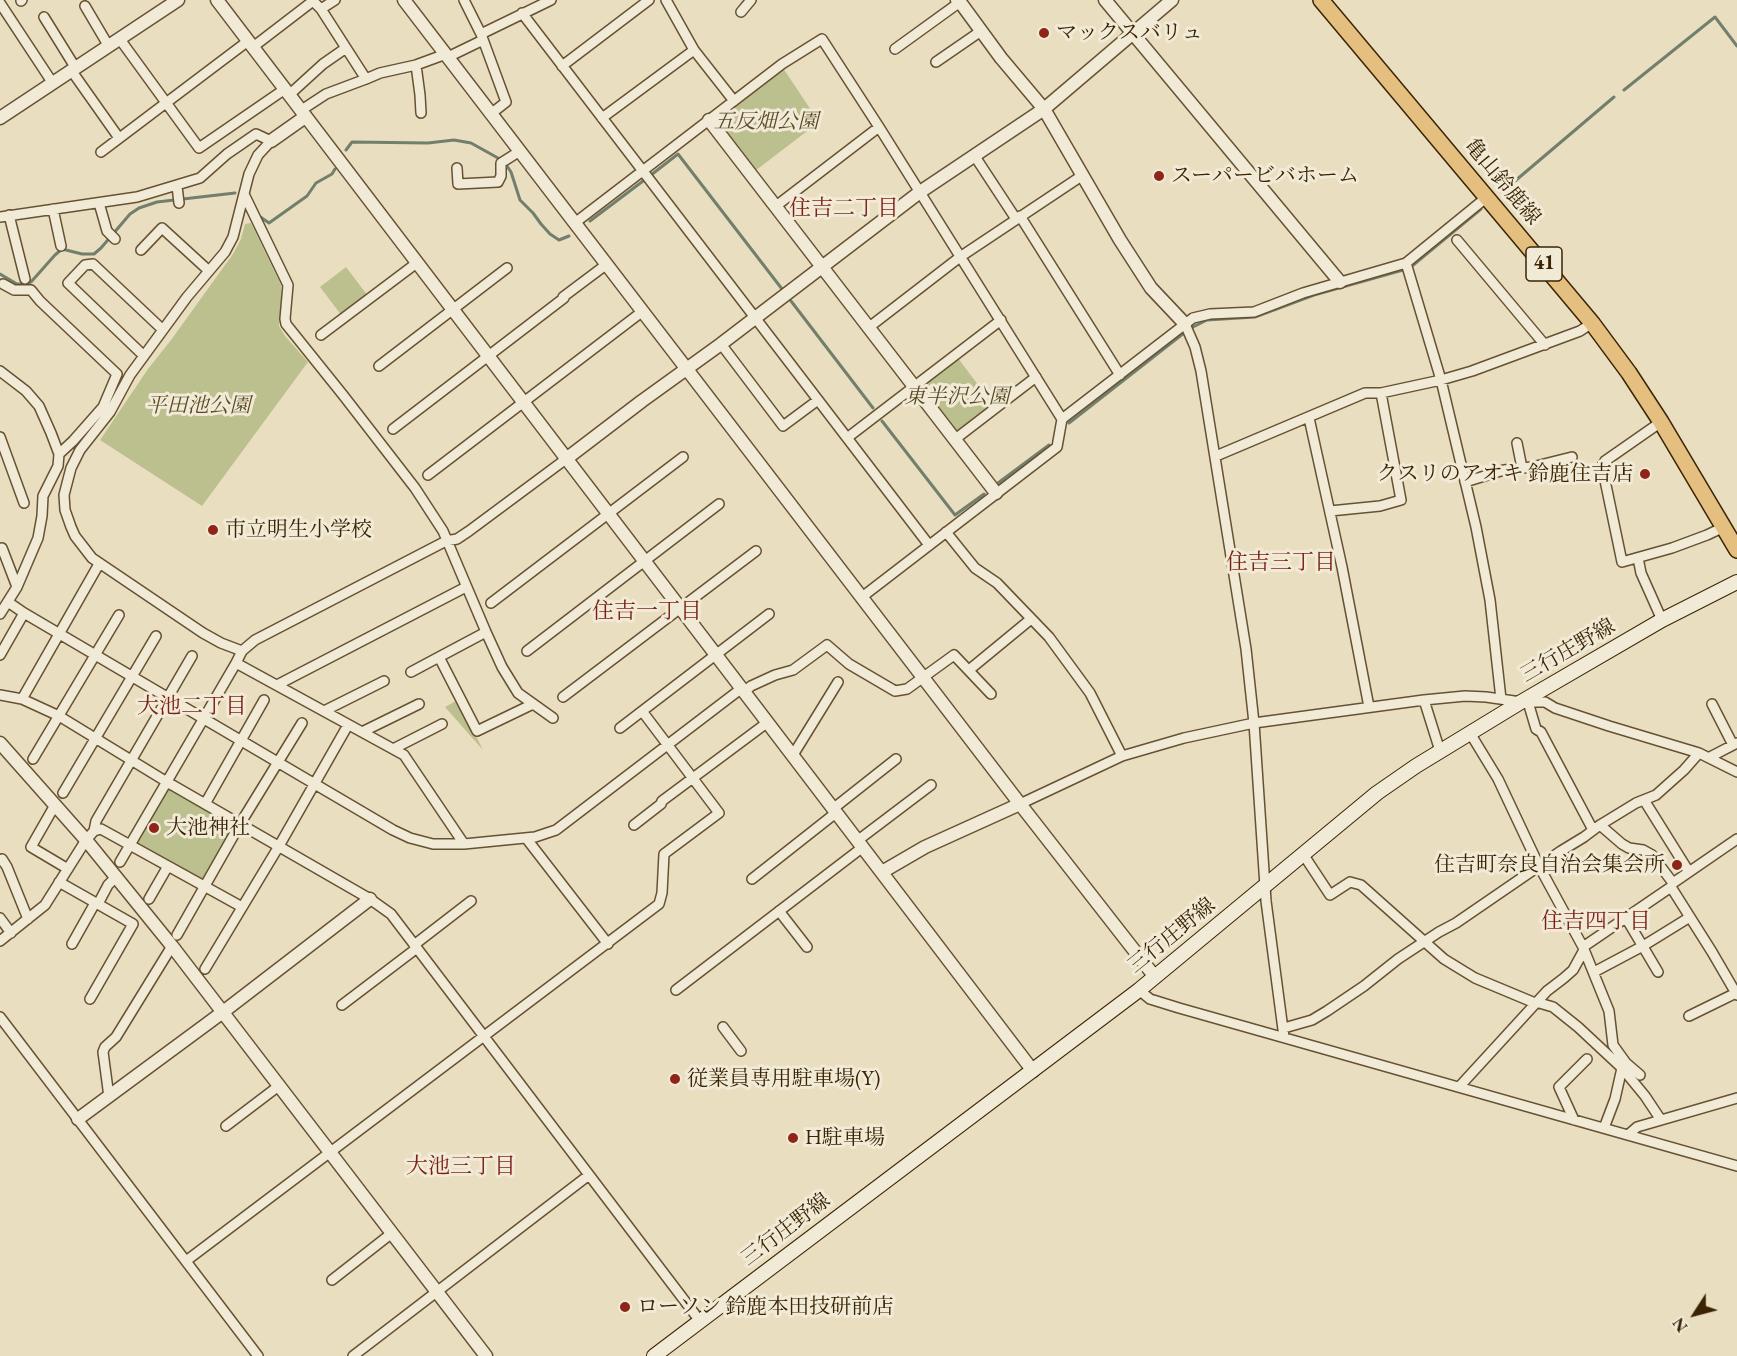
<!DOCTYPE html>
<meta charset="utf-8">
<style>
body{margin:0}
#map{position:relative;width:1737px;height:1356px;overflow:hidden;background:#eadec0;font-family:"EB Garamond",serif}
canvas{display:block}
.north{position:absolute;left:1665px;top:1284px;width:60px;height:60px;-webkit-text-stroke:4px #f1ead6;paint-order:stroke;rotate:234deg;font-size:16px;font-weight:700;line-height:24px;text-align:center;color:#3a2403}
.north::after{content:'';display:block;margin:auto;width:21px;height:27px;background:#3a2403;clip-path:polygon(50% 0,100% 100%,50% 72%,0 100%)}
</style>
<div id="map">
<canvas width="1737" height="1356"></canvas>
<div class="north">N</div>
</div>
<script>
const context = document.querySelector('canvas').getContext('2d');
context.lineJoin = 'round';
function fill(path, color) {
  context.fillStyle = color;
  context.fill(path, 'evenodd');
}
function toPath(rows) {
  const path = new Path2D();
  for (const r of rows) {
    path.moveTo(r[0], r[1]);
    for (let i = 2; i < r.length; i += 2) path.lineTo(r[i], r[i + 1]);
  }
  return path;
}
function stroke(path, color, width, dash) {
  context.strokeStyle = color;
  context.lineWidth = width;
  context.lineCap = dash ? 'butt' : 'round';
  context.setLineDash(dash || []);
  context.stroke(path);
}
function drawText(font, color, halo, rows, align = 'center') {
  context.font = font + ' "EB Garamond","Noto Serif JP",serif';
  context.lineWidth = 6;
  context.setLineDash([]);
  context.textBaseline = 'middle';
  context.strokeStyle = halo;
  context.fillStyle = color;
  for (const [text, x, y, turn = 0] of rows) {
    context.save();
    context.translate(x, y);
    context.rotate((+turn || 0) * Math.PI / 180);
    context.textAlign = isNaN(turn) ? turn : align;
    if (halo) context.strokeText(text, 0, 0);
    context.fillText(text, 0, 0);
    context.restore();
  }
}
fill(toPath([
 [783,68,819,122,755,171,717,121,718,118],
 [251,223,281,285,282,301,279,326,285,336,308,362,202,506,100,440,148,369,171,340,233,254,241,239,245,224],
 [346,267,368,296,342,316,320,287],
 [958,358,993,405,958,432,953,430,923,390,923,384],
 [458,700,483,750,445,707],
 [168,787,233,825,234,830,203,882,136,844]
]), '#bcc08e');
stroke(toPath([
 [1624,90,1715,17,1737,46],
 [346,150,352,142,428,143,454,140,471,143,498,158],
 [507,166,511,172,520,200,533,213,541,224,550,234,559,240,569,236],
 [651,175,678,154,782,289],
 [1502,192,1614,97],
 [259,216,269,223,307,196,316,183,332,174,335,169],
 [590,221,643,181],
 [1412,266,1481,209],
 [0,274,17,284,27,284,31,282,55,255,62,249,82,254,94,254,101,248,130,214,139,208,157,202,235,193],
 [791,301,873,408],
 [1193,327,1207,320,1255,317,1314,295,1403,270],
 [882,421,955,515,984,494],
 [1069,423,1184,333],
 [998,483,1049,445]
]), '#727f6d', 3);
const minor = toPath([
 [464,0,481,34,506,102,492,113],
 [666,0,694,50,734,101],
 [21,1,22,0],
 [0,3,52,82],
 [85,6,108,45],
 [321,9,335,0],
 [741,12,751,0],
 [522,13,929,545],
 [44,17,75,67],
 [481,34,551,0],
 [119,38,199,148,285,89],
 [253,47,313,1],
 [895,49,960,2],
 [448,57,483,40],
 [936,62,981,31],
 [416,65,420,95,421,113],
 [562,66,649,0],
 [71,70,119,138],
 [366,79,380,73,416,65,446,54],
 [289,95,323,64,346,48],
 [300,111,326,94,366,79,321,9,312,0],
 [602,118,694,50],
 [101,152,248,41],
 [974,155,1016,219],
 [457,168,458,184,498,182,501,176,501,163,520,151],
 [177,186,179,203],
 [244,194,288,285,285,319,286,324,343,395,415,488,443,531,486,632,502,667,518,693,553,718],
 [99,203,107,231,115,239],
 [776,206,879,127],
 [53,209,61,246],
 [9,215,25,279],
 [1020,216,1120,375],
 [0,217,137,197,200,178,227,154,256,134,271,141,258,155,249,174,233,237,225,252,187,297,130,375,110,412,80,450,71,468,64,495,65,510,71,527,75,536,92,558,203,633,221,643,242,651],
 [576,222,782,64,822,39,879,127,1062,419],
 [1457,240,1545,345],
 [141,250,162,228,209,271],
 [1406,263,1441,380,1472,371,1580,331,1592,323],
 [3,284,14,290,31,290,40,301,117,374,103,407],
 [563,297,607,264],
 [1185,324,1195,347,1201,371,1246,649,1254,723,1266,901,1284,1037],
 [868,328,960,257,1083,175],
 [321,335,418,262],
 [721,344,783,426,818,400],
 [144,356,68,283,85,265,93,264,163,330],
 [379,366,507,268],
 [0,371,26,391,39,406,51,433,59,454,58,466,43,496,42,516,38,538,17,587,0,614],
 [1309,418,1342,567,1369,707],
 [1661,422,1605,461,1602,466,1622,562,1672,548,1707,535,1724,527],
 [393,429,564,298],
 [0,437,24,503],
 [847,438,1001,320],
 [954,440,1036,377],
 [1517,443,1522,468],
 [59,454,73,441,103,407,107,409],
 [1216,456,1365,393,1381,393,1441,380,1476,527,1490,600,1501,699],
 [428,475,643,311],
 [1465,482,1504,470,1532,467,1572,457],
 [1330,511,1380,506,1401,500,1381,393],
 [946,532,975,568,997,583,1049,637,1090,693,1122,756],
 [2,548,17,587],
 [1638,558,1641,573,1662,620],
 [862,597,1057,447,1062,419,1193,318,1210,314,1254,312,1303,293,1406,263,1487,197],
 [8,602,24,613,393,830,410,838,433,844,464,844,535,837,556,830,742,688],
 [491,603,683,457],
 [486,632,439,657,477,731,533,704],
 [527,651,719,504],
 [0,655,24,613],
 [969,670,1031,619],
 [411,672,439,657],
 [277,685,466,587],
 [745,691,751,686,775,675,793,670,827,645,849,664,895,691,907,689,954,655,991,694],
 [0,695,22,699,59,716,167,782,370,899,391,914,700,1321],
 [563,697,756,551],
 [22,699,99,564],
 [1424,700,1440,751],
 [1528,702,1536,729,1541,732,1593,830],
 [1712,704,1733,745],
 [324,711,384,681],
 [620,728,769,614],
 [362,732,419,704],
 [1470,733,1498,779,1539,866,1583,947,1609,1011,1613,1045,1626,1063,1640,1075],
 [393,749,442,724],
 [793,755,838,682],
 [1710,757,1737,743],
 [33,759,119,615],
 [63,793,156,636],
 [1644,800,1689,872],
 [205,804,264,700],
 [1020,804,1122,756,1184,738,1254,723,1424,700,1465,696,1486,697,1521,702,1545,702,1555,708,1609,726,1699,753,1737,772],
 [55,805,31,847,68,869],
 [834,808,896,759],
 [634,825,661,804,662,801,768,722],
 [1600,825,1622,844,1629,848,1643,850,1652,855,1673,883],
 [94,831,96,821,192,656],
 [526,838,608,944],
 [857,841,931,785],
 [464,844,404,755,236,663,242,651,255,640,446,541,457,539,469,531,566,459],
 [1303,854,1330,895,1350,882,1361,885,1444,959,1475,978,1535,1003],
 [0,861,2,859,7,867,28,919],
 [120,862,236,663],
 [752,879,837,812],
 [59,882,133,924,90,999],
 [1671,887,1712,952,1737,995],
 [149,899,168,866],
 [98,904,108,885,116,877],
 [779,911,807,947],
 [0,918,11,933],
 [1626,918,1658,972],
 [177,935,240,824,302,723],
 [0,941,45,905,86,840,94,831,101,829,242,907],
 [72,944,95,903],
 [414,945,471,901],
 [1583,947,1671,887,1673,883,1737,839],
 [205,969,279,846,348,725],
 [1594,972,1643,946,1690,917],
 [676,990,863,847],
 [1139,990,1150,999,1179,1008,1737,1166],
 [1536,1002,1553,1007,1578,1027,1622,1068,1645,1096,1661,1120],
 [342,1005,417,948],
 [1689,1016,1736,993],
 [0,1017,258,1356],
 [723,1027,741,1051],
 [1284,1028,1312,1020,1327,1011,1364,986,1398,959,1439,932,1456,923,1561,851,1584,837,1600,825,1636,803,1656,795,1684,770,1699,753],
 [1459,1087,1547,991,1564,978,1573,970,1584,950],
 [109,1097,103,1052,105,1047,116,1037,172,946],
 [1574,1120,1559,1087,1587,1059],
 [226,1126,280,1085],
 [1604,1128,1615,1099,1622,1068,1624,1065],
 [1628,1135,1637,1127,1737,1098],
 [186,1261,659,904,662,893,664,854,719,813,642,711],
 [332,1280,392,1233],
 [353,1356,589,1175]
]);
const tertiary = toPath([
 [217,0,1033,1071],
 [404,0,1020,804,1155,977],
 [957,0,960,2,1001,58,1044,109,1120,240,1151,288,1185,324],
 [1105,0,1340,282],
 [0,118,178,0],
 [709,120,996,493],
 [271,141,305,117],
 [566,459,642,401,721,344,920,192,1044,109,1172,0],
 [0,743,86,840,172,946,486,1356],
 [882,872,925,847,1020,804],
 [78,1119,223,1012,370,899]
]);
const secondary = toPath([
 [654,1356,1139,990,1377,793,1416,766,1521,702,1662,620,1737,582]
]);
const primary = toPath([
 [1321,0,1592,323,1629,373,1661,422,1737,550]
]);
stroke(minor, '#665232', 12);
stroke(tertiary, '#665232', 15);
stroke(secondary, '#3a2403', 16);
stroke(primary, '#3a2403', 18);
stroke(minor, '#f1ead6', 9);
stroke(tertiary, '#f1ead6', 12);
stroke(secondary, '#f1ead6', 14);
stroke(primary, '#e5bf80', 15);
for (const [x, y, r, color] of [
 [1044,33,6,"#8f2418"],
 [1159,176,6,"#8f2418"],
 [1645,474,6,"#8f2418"],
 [213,530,6,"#8f2418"],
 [154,828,6,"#8f2418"],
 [1677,865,6,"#8f2418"],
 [675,1079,6,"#8f2418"],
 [793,1138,6,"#8f2418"],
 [625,1307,6,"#8f2418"]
]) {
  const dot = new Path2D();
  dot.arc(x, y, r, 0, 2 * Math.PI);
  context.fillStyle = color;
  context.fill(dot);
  stroke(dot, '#f1ead6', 2);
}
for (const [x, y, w] of [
 [1544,264,36]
]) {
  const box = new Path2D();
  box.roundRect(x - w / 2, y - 17, w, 34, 4.5);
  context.fillStyle = '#f1ead6';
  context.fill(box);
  stroke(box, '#3a2403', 1.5);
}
drawText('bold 20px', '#3a2403', null, [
 ["41",1544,264]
]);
drawText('21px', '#3a2403', '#f1ead6', [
 ["マックスバリュ",1056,33],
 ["スーパービバホーム",1171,176],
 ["クスリのアオキ 鈴鹿住吉店",1633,474,"right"],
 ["市立明生小学校",225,530],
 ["大池神社",166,828],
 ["住吉町奈良自治会集会所",1665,865,"right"],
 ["従業員専用駐車場(Y)",687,1079],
 ["H駐車場",805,1138],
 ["ローソン 鈴鹿本田技研前店",637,1307]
], 'left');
drawText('italic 21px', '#5a4b26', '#f1ead6', [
 ["五反畑公園",766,122],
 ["東半沢公園",957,397],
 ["平田池公園",198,406]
]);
drawText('21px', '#3a2403', '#f1ead6', [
 ["亀山鈴鹿線",1502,182,50],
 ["三行庄野線",1568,651,-30],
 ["三行庄野線",1172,936,-39],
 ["三行庄野線",786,1230,-37]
]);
drawText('22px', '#7a1f14', '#f1ead6', [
 ["住吉二丁目",844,209],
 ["住吉三丁目",1281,563],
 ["住吉一丁目",647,612],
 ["大池二丁目",192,707],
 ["住吉四丁目",1596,922],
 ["大池三丁目",461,1167]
]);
</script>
